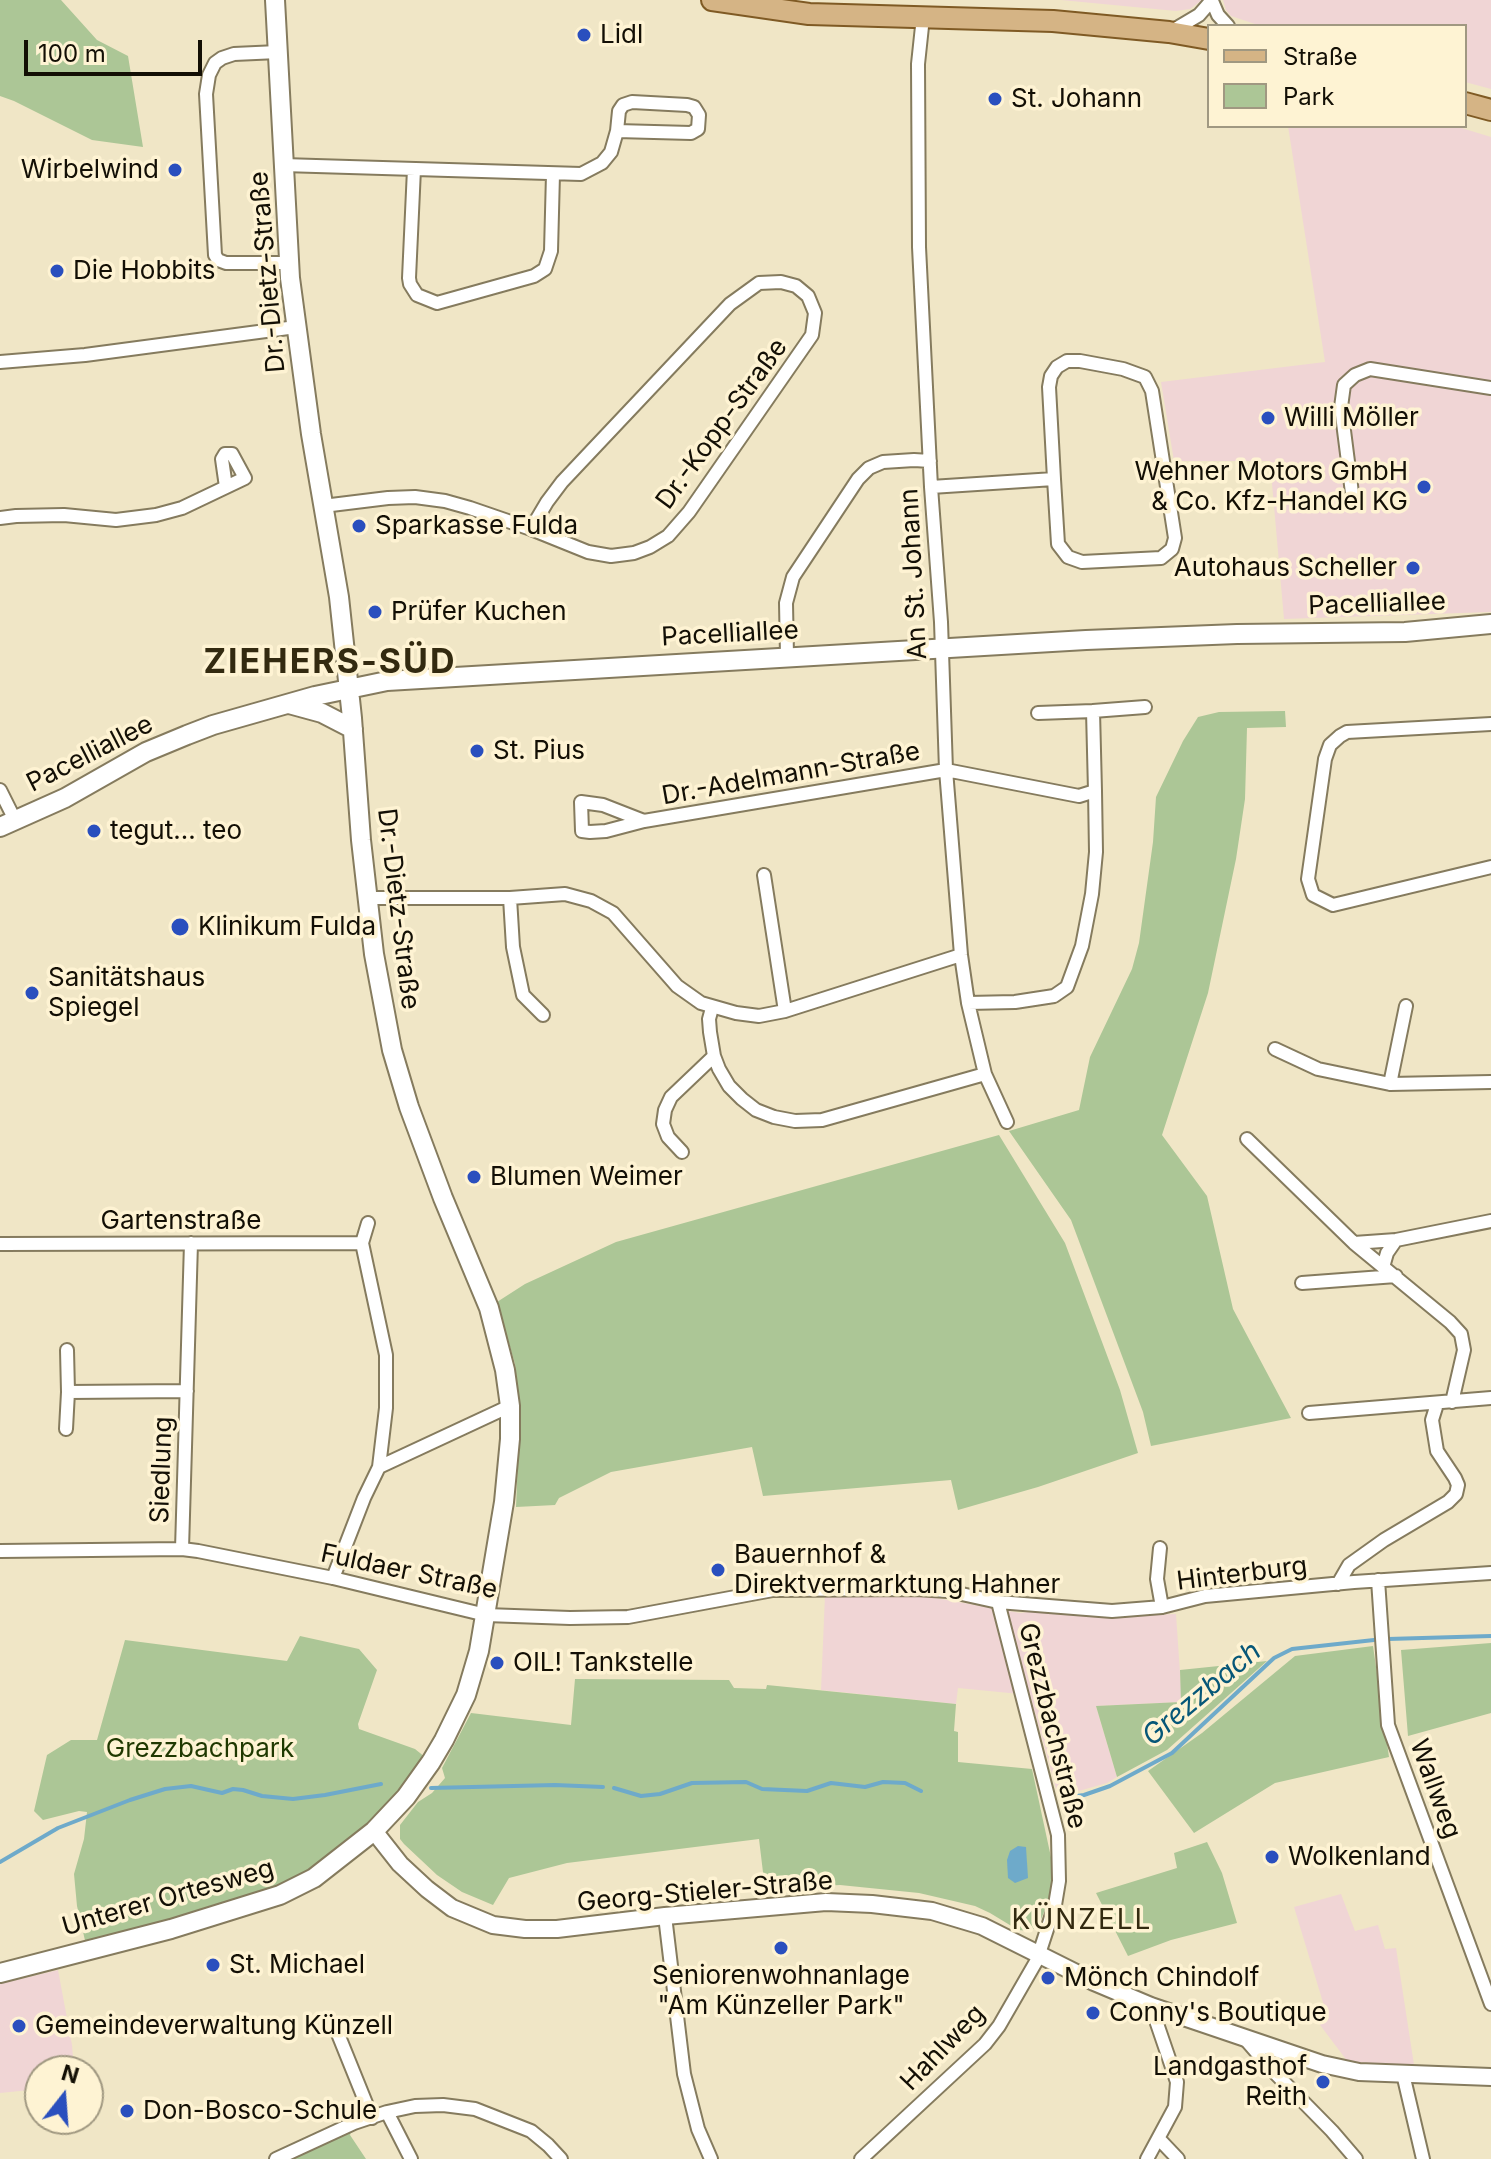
<!DOCTYPE html>
<meta charset="utf-8">
<style>
body{margin:0}
#map{position:relative;width:1491px;height:2159px;overflow:hidden;background:#f0e6c6;font-family:Inter,sans-serif}
canvas{display:block}
.legend{position:absolute;left:1207px;top:24px;width:260px;height:104px;box-sizing:border-box;background:#fef3d3;border:2px solid #a09881;margin:0;padding:10px 14px;list-style:none;font-size:24px;color:#130f05}
.legend li{display:flex;align-items:center;gap:16px;height:40px}
.legend b{width:40px;border:2px solid #a09881}
.north{position:absolute;left:24px;top:2055px;width:80px;height:80px;box-sizing:border-box;background:#fef3d3;border:2px solid #a09881;border-radius:50%;rotate:17deg;font-size:22px;font-weight:700;line-height:32px;text-align:center;color:#130f05}
.north::after{content:'';display:block;margin:auto;width:28px;height:36px;background:#2a4fbe;clip-path:polygon(50% 0,100% 100%,50% 72%,0 100%)}
.scale{position:absolute;left:24px;top:40px;width:178px;height:36px;box-sizing:border-box;border:4px solid #130f05;border-top:0;padding-left:10px;font-size:24px;line-height:28px;white-space:nowrap;color:#130f05;-webkit-text-stroke:6px #fef3d3;paint-order:stroke}
</style>
<div id="map">
<canvas width="1491" height="2159"></canvas>
<ul class="legend">
<li><b style="height:10px;background:#d5b485"></b>Straße</li>
<li><b style="height:22px;background:#acc696"></b>Park</li>
</ul>
<div class="north">N</div>
<div class="scale">100 m</div>
</div>
<script>
const context = document.querySelector('canvas').getContext('2d');
context.lineJoin = 'round';
function fill(path, color) {
  context.fillStyle = color;
  context.fill(path, 'evenodd');
}
function toPath(rows) {
  const path = new Path2D();
  for (const r of rows) {
    path.moveTo(r[0], r[1]);
    for (let i = 2; i < r.length; i += 2) path.lineTo(r[i], r[i + 1]);
  }
  return path;
}
function stroke(path, color, width, dash) {
  context.strokeStyle = color;
  context.lineWidth = width;
  context.lineCap = dash ? 'butt' : 'round';
  context.setLineDash(dash || []);
  context.stroke(path);
}
function drawText(font, color, halo, rows, align = 'center') {
  context.font = font + ' Inter,sans-serif';
  context.lineWidth = 7;
  context.setLineDash([]);
  context.textBaseline = 'middle';
  context.strokeStyle = halo;
  context.fillStyle = color;
  for (const [text, x, y, turn = 0] of rows) {
    context.save();
    context.translate(x, y);
    context.rotate((+turn || 0) * Math.PI / 180);
    context.textAlign = isNaN(turn) ? turn : align;
    if (halo) context.strokeText(text, 0, 0);
    context.fillText(text, 0, 0);
    context.restore();
  }
}
fill(toPath([
 [1061,0,1202,0,1190,9,1176,11],
 [1223,0,1491,0,1491,89,1465,82,1465,26,1261,26,1231,16,1226,10],
 [1288,126,1455,126,1491,137,1491,612,1284,619,1270,461,1174,461,1161,382,1325,362],
 [907,1593,1020,1613,1028,1612,1030,1610,1100,1617,1176,1614,1182,1702,1096,1706,1117,1777,1107,1783,1075,1792,1057,1792,1030,1695,958,1688,956,1704,821,1690,825,1595],
 [1341,1894,1355,1931,1378,1925,1385,1949,1396,1948,1414,2065,1348,2062,1314,2017,1325,2009,1294,1907],
 [58,1970,72,2045,74,2071,40,2071,40,2089,0,2093,0,1984]
]), '#f0d5d5');
fill(toPath([
 [0,0,61,0,97,40,128,56,143,147,92,140,14,101,0,96],
 [1285,711,1286,727,1247,728,1245,799,1236,859,1208,993,1162,1135,1207,1196,1233,1309,1291,1418,1151,1446,1143,1412,1071,1220,1009,1131,1079,1110,1090,1057,1132,969,1139,943,1153,842,1156,797,1183,741,1198,717,1219,712],
 [999,1135,1065,1243,1120,1390,1138,1453,1038,1487,958,1510,951,1480,763,1496,752,1447,611,1472,559,1498,555,1505,516,1507,520,1410,515,1364,497,1302,525,1284,616,1242],
 [300,1636,359,1649,377,1670,358,1724,359,1729,415,1749,430,1761,415,1784,314,1878,87,1949,77,1906,74,1874,84,1839,87,1812,79,1811,43,1820,34,1811,47,1755,71,1740,97,1740,125,1640,287,1661],
 [1491,1643,1491,1713,1408,1736,1401,1650],
 [1373,1646,1389,1757,1275,1783,1194,1833,1148,1771,1202,1733,1295,1656],
 [1267,1661,1167,1750,1117,1777,1096,1706,1181,1702,1180,1670],
 [575,1679,729,1680,734,1688,766,1689,767,1685,956,1704,954,1731,958,1732,958,1762,1032,1769,1052,1862,1054,1876,1050,1898,1039,1924,1031,1931,1018,1930,990,1913,975,1906,919,1893,840,1885,765,1889,759,1839,567,1863,509,1878,493,1905,462,1892,437,1875,404,1844,400,1839,400,1825,418,1802,432,1793,445,1778,442,1768,471,1713,571,1725],
 [1207,1842,1222,1873,1237,1923,1171,1940,1128,1956,1096,1893,1177,1868,1174,1853],
 [354,2123,350,2135,366,2159,276,2159]
]), '#acc696');
fill(toPath([
 [1018,1846,1026,1847,1028,1878,1015,1883,1008,1878,1007,1860,1010,1851]
]), '#6eaaca');
stroke(toPath([
 [1388,1639,1491,1636],
 [431,1788,555,1785,603,1787],
 [614,1788,641,1796,660,1794,692,1783,746,1782,762,1789,807,1791,831,1783,865,1787,883,1782,905,1783,921,1791],
 [1061,1798,1084,1795,1110,1786,1172,1753,1274,1658,1292,1649,1374,1640],
 [0,1862,58,1828,130,1800,165,1789,191,1786,222,1793,233,1789,243,1790,262,1796,293,1799,325,1795,381,1784]
]), '#6eaaca', 4);
const minor = toPath([
 [1212,1,1218,15,1228,26],
 [923,17,918,64,919,247,931,487,941,622,946,770,961,955,968,1003,985,1074,1007,1122],
 [1172,31,1199,15,1212,0],
 [278,52,234,54,222,58,215,63,209,75,206,94,215,255,218,260,226,263,289,263],
 [283,165,581,174,602,163,611,152,617,131,619,111,623,105,632,102,687,105,694,107,699,115,698,129,691,133,617,131],
 [414,169,409,278,410,284,417,295,437,303,534,276,545,269,551,251,553,174],
 [0,362,85,355,296,327],
 [931,487,1054,479,1049,387,1051,376,1057,367,1067,361,1080,361,1123,369,1145,377,1152,391,1175,538,1172,549,1161,558,1082,562,1068,557,1058,544,1054,479],
 [1352,493,1341,407,1344,385,1355,375,1370,369,1491,388],
 [323,506,388,498,415,497,445,501,470,508,531,529,588,552,611,556,634,553,650,547,668,536,689,512,812,335,815,313,808,296,796,286,781,282,759,283,730,304,562,482,547,502,531,529],
 [0,518,16,516,64,515,116,520,156,515,182,508,245,478,232,454,225,454,222,459,226,487],
 [787,656,786,603,793,577,858,479,869,468,883,462,914,460,930,461],
 [1093,711,1145,707],
 [1038,713,1093,711,1095,791],
 [1491,724,1347,732,1340,736,1330,745,1325,759,1308,879,1313,895,1333,905,1491,867],
 [0,790,15,820],
 [644,821,603,805,581,802,582,831,590,832,606,831,644,821,946,770,1079,796,1095,791,1096,852,1092,894,1082,946,1067,987,1054,996,1015,1002,968,1003],
 [764,875,785,1011],
 [367,898,510,898,565,894,591,901,613,913,677,986,701,1003,736,1013,759,1016,785,1011,961,955],
 [510,898,513,947,523,995,543,1015],
 [712,1008,709,1019,710,1032,714,1056,719,1069,729,1086,742,1099,756,1110,774,1117,795,1121,822,1120,985,1074],
 [1275,1049,1318,1069,1390,1084,1491,1082],
 [1390,1084,1406,1006],
 [1247,1139,1354,1243,1450,1322,1461,1334,1464,1350,1452,1402],
 [682,1152,668,1137,663,1124,665,1110,671,1097,714,1056],
 [1354,1243,1396,1240,1491,1221],
 [0,1244,362,1243],
 [1383,1267,1387,1253,1396,1240],
 [1302,1283,1396,1276],
 [68,1392,187,1391],
 [1309,1413,1491,1398],
 [66,1429,68,1392,67,1350],
 [379,1467,510,1406],
 [1160,1548,1157,1579,1162,1607],
 [182,1549,191,1243],
 [0,1551,182,1549,198,1551,333,1578,486,1615,570,1618,628,1617,773,1590,916,1589,948,1591,998,1602,1112,1611,1162,1607,1205,1596,1354,1582,1491,1573],
 [333,1578,364,1498,379,1467,386,1408,386,1355,362,1243,368,1223],
 [1378,1580,1388,1725,1491,2004],
 [1338,1584,1349,1565,1384,1540,1448,1502,1456,1494,1458,1485,1455,1478,1437,1451,1432,1420,1437,1404],
 [665,1916,684,2074,698,2129,711,2159],
 [334,2024,372,2118],
 [1246,2040,1272,2070,1332,2131,1356,2159],
 [1403,2074,1423,2159],
 [387,2112,411,2159],
 [1159,2139,1178,2159],
 [276,2159,354,2123,387,2112,415,2106,443,2105,475,2109,531,2131,548,2145,561,2159],
 [861,2159,985,2044,999,2026,1037,1960,1055,1905,1059,1881,1058,1835,998,1602],
 [1147,2159,1175,2107,1177,2082,1151,2006]
]);
const tertiary = toPath([
 [374,1831,400,1864,427,1889,452,1908,493,1925,525,1929,557,1929,665,1916,826,1902,872,1904,932,1911,982,1926,1094,1982,1151,2006,1322,2064,1359,2072,1491,2077]
]);
const secondary = toPath([
 [289,704,322,713,353,729],
 [0,827,65,798,146,752,187,735,213,725,315,696,387,681,1086,640,1237,634,1405,632,1491,624],
 [0,1973,171,1929,280,1895,314,1878,374,1831,406,1797,431,1762,444,1740,466,1695,479,1651,504,1502,510,1439,510,1406,505,1370,489,1308,443,1198,409,1107,392,1050,374,954,361,840,352,718,339,597,311,434,290,278,275,0]
]);
const primary = toPath([
 [712,0,809,14,1053,21,1169,32,1209,39],
 [1465,103,1491,110]
]);
stroke(minor, '#857b5e', 16);
stroke(tertiary, '#857b5e', 20);
stroke(secondary, '#857b5e', 22);
stroke(primary, '#7f5a24', 24);
stroke(minor, '#fff', 12);
stroke(tertiary, '#fff', 16);
stroke(secondary, '#fff', 18);
stroke(primary, '#d5b485', 20);
for (const [x, y, r, color] of [
 [584,35,8,"#2a4fbe"],
 [995,99,8,"#2a4fbe"],
 [175,170,8,"#2a4fbe"],
 [57,271,8,"#2a4fbe"],
 [1268,418,8,"#2a4fbe"],
 [1424,487,8,"#2a4fbe"],
 [359,526,8,"#2a4fbe"],
 [1413,568,8,"#2a4fbe"],
 [375,612,8,"#2a4fbe"],
 [477,751,8,"#2a4fbe"],
 [94,831,8,"#2a4fbe"],
 [180,927,10,"#2a4fbe"],
 [32,993,8,"#2a4fbe"],
 [474,1177,8,"#2a4fbe"],
 [718,1570,8,"#2a4fbe"],
 [497,1663,8,"#2a4fbe"],
 [1272,1857,8,"#2a4fbe"],
 [781,1948,8,"#2a4fbe"],
 [213,1965,8,"#2a4fbe"],
 [1048,1978,8,"#2a4fbe"],
 [1093,2013,8,"#2a4fbe"],
 [19,2026,8,"#2a4fbe"],
 [1323,2082,8,"#2a4fbe"],
 [127,2111,8,"#2a4fbe"]
]) {
  const dot = new Path2D();
  dot.arc(x, y, r, 0, 2 * Math.PI);
  context.fillStyle = color;
  context.fill(dot);
  stroke(dot, '#fef3d3', 3);
}
drawText('26px', '#130f05', '#fef3d3', [
 ["Lidl",600,35],
 ["St. Johann",1011,99],
 ["Wirbelwind",159,170,"right"],
 ["Die Hobbits",73,271],
 ["Willi Möller",1284,418],
 ["Wehner Motors GmbH",1408,472,"right"],
 ["& Co. Kfz-Handel KG",1408,502,"right"],
 ["Sparkasse Fulda",375,526],
 ["Autohaus Scheller",1397,568,"right"],
 ["Prüfer Kuchen",391,612],
 ["St. Pius",493,751],
 ["tegut... teo",110,831],
 ["Klinikum Fulda",198,927],
 ["Sanitätshaus",48,978],
 ["Spiegel",48,1008],
 ["Blumen Weimer",490,1177],
 ["Bauernhof &",734,1555],
 ["Direktvermarktung Hahner",734,1585],
 ["OIL! Tankstelle",513,1663],
 ["Wolkenland",1288,1857],
 ["St. Michael",229,1965],
 ["Seniorenwohnanlage",781,1976,"center"],
 ["\"Am Künzeller Park\"",781,2006,"center"],
 ["Mönch Chindolf",1064,1978],
 ["Conny's Boutique",1109,2013],
 ["Gemeindeverwaltung Künzell",35,2026],
 ["Landgasthof",1307,2067,"right"],
 ["Reith",1307,2097,"right"],
 ["Don-Bosco-Schule",143,2111]
], 'left');
drawText('26px', '#130f05', '#fef3d3', [
 ["Dr.-Dietz-Straße",268,272,-95],
 ["Dr.-Kopp-Straße",722,424,-54],
 ["An St. Johann",914,574,-93],
 ["Pacelliallee",1377,604,-2],
 ["Pacelliallee",730,634,-3],
 ["Pacelliallee",90,754,-27],
 ["Dr.-Adelmann-Straße",791,774,-10],
 ["Dr.-Dietz-Straße",398,909,83],
 ["Gartenstraße",181,1221],
 ["Siedlung",162,1470,-88],
 ["Fuldaer Straße",409,1572,12],
 ["Hinterburg",1242,1574,-7],
 ["Grezzbachstraße",1052,1726,76],
 ["Wallweg",1435,1789,70],
 ["Georg-Stieler-Straße",705,1892,-5],
 ["Unterer Ortesweg",168,1898,-16],
 ["Hahlweg",943,2048,-46]
]);
drawText('26px', '#1f3800', '#fef3d3', [
 ["Grezzbachpark",200,1749]
]);
drawText('italic 28px', '#075778', '#fef3d3', [
 ["Grezzbach",1202,1694,-40]
]);
context.letterSpacing = '2px';
drawText('28px', '#332a10', '#fef3d3', [
 ["KÜNZELL",1082,1921]
]);
context.letterSpacing = '0px';
context.letterSpacing = '2px';
drawText('bold 34px', '#332a10', '#fef3d3', [
 ["ZIEHERS-SÜD",330,663]
]);
context.letterSpacing = '0px';
</script>
